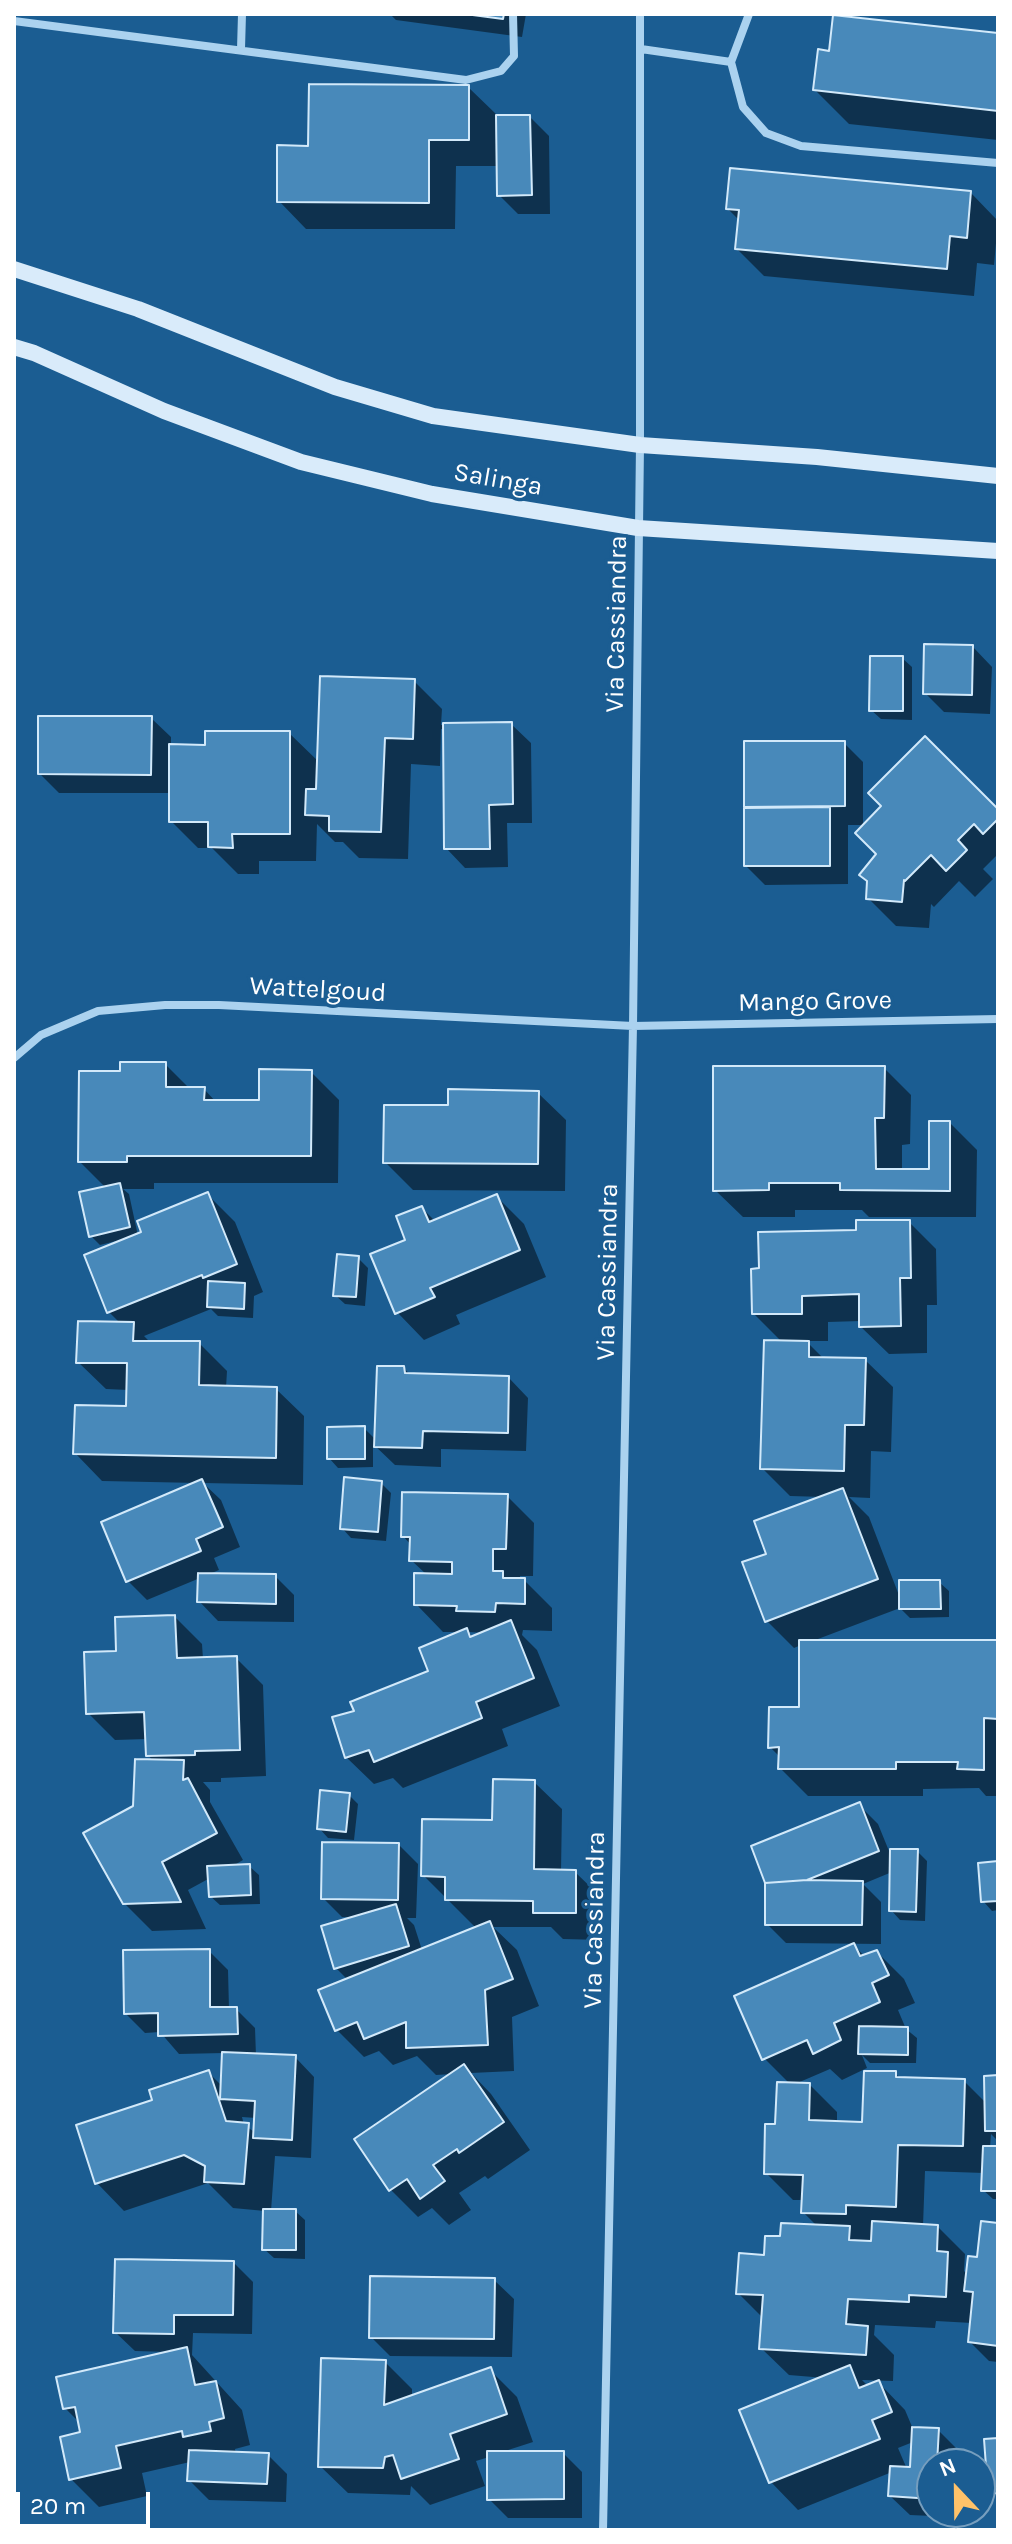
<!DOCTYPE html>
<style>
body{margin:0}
#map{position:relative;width:1012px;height:2544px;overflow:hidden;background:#1b5d92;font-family:Karla,sans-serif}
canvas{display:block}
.frame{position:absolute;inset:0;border:16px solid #fff;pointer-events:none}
.north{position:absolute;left:916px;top:2448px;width:80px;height:80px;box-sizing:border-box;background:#1b5d92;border:2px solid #769ebe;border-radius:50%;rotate:338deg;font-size:22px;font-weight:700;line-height:32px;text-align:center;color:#fff}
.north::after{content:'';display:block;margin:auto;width:28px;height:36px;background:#ffc269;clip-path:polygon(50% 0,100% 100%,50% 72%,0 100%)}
.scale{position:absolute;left:16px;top:2492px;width:134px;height:36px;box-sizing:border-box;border:4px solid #fff;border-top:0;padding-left:10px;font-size:24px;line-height:28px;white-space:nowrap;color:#fff;-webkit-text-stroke:6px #1b5d92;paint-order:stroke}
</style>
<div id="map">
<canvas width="1012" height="2544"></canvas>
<div class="frame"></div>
<div class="north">N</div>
<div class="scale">20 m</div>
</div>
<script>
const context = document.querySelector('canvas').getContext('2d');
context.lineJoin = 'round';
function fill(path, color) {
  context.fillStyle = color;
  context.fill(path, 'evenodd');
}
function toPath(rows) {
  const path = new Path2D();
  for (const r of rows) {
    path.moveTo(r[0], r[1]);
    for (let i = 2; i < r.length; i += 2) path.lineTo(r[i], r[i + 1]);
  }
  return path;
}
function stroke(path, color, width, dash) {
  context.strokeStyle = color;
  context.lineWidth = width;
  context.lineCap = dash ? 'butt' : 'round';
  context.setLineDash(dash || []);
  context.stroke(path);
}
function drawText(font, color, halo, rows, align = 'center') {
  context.font = font + ' Karla,sans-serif';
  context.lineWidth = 7;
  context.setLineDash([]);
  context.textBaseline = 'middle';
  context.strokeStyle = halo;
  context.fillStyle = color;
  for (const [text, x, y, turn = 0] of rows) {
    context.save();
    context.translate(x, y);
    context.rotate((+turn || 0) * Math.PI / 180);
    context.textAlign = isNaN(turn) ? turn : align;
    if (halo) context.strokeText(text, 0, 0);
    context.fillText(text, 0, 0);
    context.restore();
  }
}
fill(toPath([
 [390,14,526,14,522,37,396,20],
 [998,35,998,140,849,124,815,90,831,53],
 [468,87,496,114,496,117,530,117,549,136,550,214,518,214,499,195,498,166,456,166,455,229,306,229,279,201,310,148],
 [971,193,998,221,994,265,977,263,974,296,764,276,737,249,740,221,728,209],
 [973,647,992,667,990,714,944,712,925,693],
 [902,658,912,667,912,720,881,719,871,710],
 [414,681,442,709,441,725,511,724,531,743,532,823,507,823,508,867,465,868,446,848,445,729,441,729,440,766,411,764,408,859,359,858,343,842,335,842,317,824,316,861,259,861,259,874,238,874,212,848,198,848,171,821,171,793,59,793,40,774,151,718,171,737,171,746,207,747,289,733,319,762],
 [746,743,844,743,863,762,863,825,848,825,848,884,765,885,746,866],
 [998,812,998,854,983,869,993,879,975,897,959,881,934,907,931,904,929,928,896,926,868,898,869,882,862,875],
 [165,1064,190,1089,204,1089,216,1102,261,1102,311,1072,339,1100,338,1183,154,1183,154,1189,123,1189,129,1194,138,1236,207,1194,235,1222,263,1292,254,1296,253,1318,218,1316,211,1309,144,1336,151,1343,199,1343,227,1371,226,1388,276,1389,304,1416,303,1485,203,1483,221,1500,240,1547,214,1558,219,1570,207,1575,275,1576,294,1595,294,1622,218,1621,199,1601,200,1578,147,1600,128,1581,199,1483,102,1481,75,1453,128,1408,128,1390,106,1389,78,1362,121,1324,109,1312,121,1243,120,1240,100,1245,91,1236,106,1188,80,1162,122,1073],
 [884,1068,911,1095,910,1144,902,1145,902,1171,931,1171,950,1123,977,1150,976,1217,869,1217,862,1210,795,1210,795,1217,743,1217,715,1190],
 [538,1093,566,1120,565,1191,413,1190,385,1162,450,1107],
 [496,1196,524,1224,546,1277,456,1315,460,1324,424,1340,397,1312,408,1241,422,1208,435,1221],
 [909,1222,936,1249,937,1305,927,1305,927,1353,889,1354,861,1327,861,1321,828,1322,828,1341,806,1341,824,1359,865,1360,893,1387,891,1452,871,1451,870,1498,849,1497,869,1517,900,1598,939,1582,949,1591,949,1617,910,1618,900,1608,810,1642,998,1642,998,1796,986,1796,979,1788,923,1789,923,1796,808,1796,780,1768,780,1757,770,1747,801,1709,801,1645,794,1648,767,1621,769,1555,824,1497,790,1496,762,1468,782,1342,754,1314,858,1232],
 [358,1258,368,1268,365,1306,345,1304,335,1295],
 [404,1368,411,1376,509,1378,528,1398,526,1451,441,1449,441,1467,395,1465,373,1444,373,1467,338,1468,329,1458,364,1428,376,1440],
 [381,1483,391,1493,386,1541,351,1538,342,1528],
 [507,1496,534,1523,533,1576,520,1576,520,1580,524,1580,552,1608,552,1631,523,1630,522,1635,537,1650,560,1706,502,1729,508,1746,403,1788,393,1778,374,1784,346,1757,356,1712,431,1672,462,1632,443,1632,416,1604,427,1575,411,1560,412,1546,403,1536],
 [468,1632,485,1633,473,1637],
 [175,1617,202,1644,203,1659,236,1658,263,1685,266,1776,221,1778,221,1782,203,1782,210,1790,210,1802,243,1860,231,1867,249,1866,259,1875,260,1904,220,1905,210,1896,210,1878,188,1890,206,1929,152,1931,124,1903,135,1807,154,1762,148,1755,148,1739,115,1740,88,1713,118,1653],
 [534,1782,562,1809,561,1872,575,1872,603,1899,602,1940,563,1939,551,1927,493,1927,517,1950,539,2006,512,2017,514,2071,471,2073,491,2094,530,2150,488,2179,485,2176,459,2193,471,2210,449,2225,432,2208,418,2217,391,2190,356,2140,453,2074,436,2075,417,2056,393,2065,379,2051,364,2057,337,2030,348,1980,335,1967,353,1917,342,1917,323,1898,399,1845,418,1864,416,1918,407,1918,414,1925,422,1950,476,1928,423,1875,494,1822],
 [349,1795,358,1804,354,1840,328,1838,319,1828],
 [859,1805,878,1824,889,1851,917,1851,927,1861,925,1921,900,1920,891,1910,892,1872,863,1884,881,1902,881,1944,786,1943,767,1924],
 [998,1863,998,1910,992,1911,983,1901],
 [854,1945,865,1957,877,1952,904,1979,915,2003,898,2010,906,2029,917,2038,916,2063,870,2063,862,2055,867,2068,842,2080,830,2069,795,2084,810,2085,837,2112,837,2123,864,2124,895,2073,901,2079,964,2081,986,2103,998,2077,998,2141,991,2134,990,2148,998,2148,998,2199,993,2199,983,2190,984,2173,925,2171,923,2226,938,2227,965,2254,964,2271,968,2275,998,2225,998,2362,989,2361,970,2342,972,2323,936,2321,935,2328,875,2325,874,2335,894,2355,893,2381,862,2380,868,2386,878,2382,905,2410,913,2429,938,2430,957,2449,956,2464,932,2464,932,2512,954,2512,954,2517,910,2515,890,2496,892,2472,798,2510,771,2482,825,2378,789,2375,761,2348,763,2318,738,2293,766,2257,818,2227,803,2212,804,2200,793,2200,766,2173,790,2084,764,2058],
 [913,2442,912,2469,907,2469,898,2448],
 [209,1951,228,1970,229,2009,236,2009,255,2028,256,2056,295,2057,314,2077,311,2158,275,2156,271,2211,295,2211,305,2220,305,2259,274,2258,264,2249,265,2211,233,2208,208,2183,124,2211,97,2183,154,2101,209,2073,223,2087,224,2053,179,2054,160,2032,145,2033,126,2014],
 [242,2117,256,2118,256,2133,244,2125],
 [234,2263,253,2282,252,2334,193,2333,192,2355,242,2410,250,2445,235,2449,236,2454,268,2455,287,2474,286,2502,209,2500,189,2480,190,2462,142,2473,147,2496,99,2507,71,2479,82,2434,80,2423,65,2408,169,2352,135,2351,115,2332],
 [494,2280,514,2299,512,2357,390,2356,371,2337],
 [385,2362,412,2389,412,2397,490,2370,517,2397,533,2442,502,2452,563,2453,582,2472,582,2518,508,2518,489,2499,489,2457,476,2461,485,2486,430,2505,411,2486,410,2495,348,2493,320,2466]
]), '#0007');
const building = toPath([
 [465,14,504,14,503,19,465,14],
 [833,15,998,33,998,111,813,90,818,49,829,51,833,15],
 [309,84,469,85,469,140,429,140,429,203,277,202,277,145,308,146,309,84],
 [496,115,530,115,532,195,497,196,496,115],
 [730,168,971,191,967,238,950,236,947,269,735,249,739,210,726,209,730,168],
 [924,644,973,645,972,695,923,694,924,644],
 [870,656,903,656,903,711,869,711,870,656],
 [320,676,415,679,413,739,385,738,381,832,329,831,329,816,305,815,306,789,316,789,320,676],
 [38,716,152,716,151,775,38,774,38,716],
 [512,722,513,804,489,805,490,849,444,849,443,723,512,722],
 [205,731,290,731,290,834,232,834,233,848,208,847,208,822,169,822,169,744,205,745,205,731],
 [925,736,998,809,998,819,983,834,974,824,958,840,967,850,946,871,931,855,905,881,904,880,902,902,866,899,867,881,859,875,876,854,855,833,881,806,868,793,925,736],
 [744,741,845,741,845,806,744,807,744,741],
 [830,807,830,866,744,866,744,808,830,807],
 [120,1062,166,1062,166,1087,205,1087,204,1100,259,1100,259,1069,312,1070,311,1156,127,1156,127,1162,78,1162,79,1071,120,1071,120,1062],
 [713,1066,885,1066,884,1118,875,1118,876,1169,929,1169,929,1121,950,1121,950,1191,840,1190,840,1183,769,1183,769,1190,713,1191,713,1066],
 [448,1089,539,1091,538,1164,383,1163,384,1105,448,1105,448,1089],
 [120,1183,130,1227,89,1237,79,1192,120,1183],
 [208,1192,237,1264,203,1278,202,1275,107,1313,84,1255,141,1232,137,1221,208,1192],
 [497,1194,520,1250,430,1288,435,1297,395,1314,370,1254,405,1240,396,1216,422,1206,429,1222,497,1194],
 [856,1220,910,1220,911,1278,900,1278,901,1326,859,1327,859,1294,802,1296,802,1314,752,1314,751,1269,759,1268,758,1232,856,1230,856,1220],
 [337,1254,359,1256,356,1297,333,1296,337,1254],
 [208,1281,245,1283,244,1309,207,1307,208,1281],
 [78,1321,134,1322,133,1341,200,1341,199,1385,277,1387,276,1458,73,1454,75,1405,126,1406,127,1363,76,1363,78,1321],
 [764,1340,809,1341,809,1357,866,1358,864,1425,845,1425,844,1471,760,1469,764,1340],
 [377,1366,404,1366,405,1373,509,1376,508,1433,423,1431,422,1448,374,1447,377,1366],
 [365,1426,365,1459,327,1459,327,1427,365,1426],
 [344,1477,382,1481,378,1532,340,1529,344,1477],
 [202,1479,223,1527,196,1539,201,1551,126,1582,101,1522,202,1479],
 [843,1488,878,1579,765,1622,742,1562,766,1554,754,1521,843,1488],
 [402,1492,508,1494,506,1549,493,1549,493,1571,503,1571,503,1578,525,1578,525,1604,496,1603,495,1612,456,1611,457,1606,414,1605,414,1573,452,1574,452,1562,409,1561,410,1537,401,1537,402,1492],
 [198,1573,276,1574,276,1604,197,1602,198,1573],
 [899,1580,940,1580,941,1609,899,1609,899,1580],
 [175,1615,177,1658,237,1656,240,1750,195,1751,195,1755,146,1756,144,1712,86,1714,84,1652,116,1651,115,1617,175,1615],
 [511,1620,534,1678,476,1702,482,1718,374,1762,369,1750,345,1758,332,1717,354,1711,350,1702,428,1671,419,1648,467,1628,470,1637,511,1620],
 [799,1640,998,1640,998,1719,984,1718,984,1770,957,1769,958,1762,896,1762,896,1769,778,1769,779,1747,768,1748,769,1707,799,1707,799,1640],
 [135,1759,184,1760,183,1780,188,1778,217,1833,162,1862,181,1902,123,1904,83,1833,133,1806,135,1759],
 [493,1779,535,1780,534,1869,576,1870,576,1913,533,1913,533,1901,445,1900,445,1877,421,1876,422,1819,492,1820,493,1779],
 [320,1790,350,1793,346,1832,317,1829,320,1790],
 [860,1802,879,1851,807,1880,765,1883,751,1846,860,1802],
 [322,1842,399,1843,398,1900,321,1899,322,1842],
 [890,1849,918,1849,916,1912,889,1911,890,1849],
 [998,1861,998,1901,981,1902,978,1863,998,1861],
 [250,1864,251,1895,209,1897,207,1866,250,1864],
 [807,1880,863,1881,862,1925,765,1925,765,1883,807,1880],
 [396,1904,409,1946,334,1969,321,1926,396,1904],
 [490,1921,513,1979,485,1990,488,2045,406,2048,406,2022,364,2039,357,2022,335,2031,318,1990,490,1921],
 [854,1943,860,1956,877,1950,889,1975,872,1983,880,2002,834,2023,841,2040,813,2054,807,2040,762,2060,734,1996,854,1943],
 [210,1949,210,2007,237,2007,238,2034,158,2036,158,2013,124,2014,123,1950,210,1949],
 [859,2026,908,2027,908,2055,858,2054,859,2026],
 [222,2052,296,2055,292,2140,253,2138,255,2101,220,2099,222,2052],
 [464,2064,504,2122,459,2153,457,2149,433,2165,445,2181,420,2199,407,2179,389,2191,354,2139,464,2064],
 [209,2070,226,2121,249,2123,244,2184,204,2182,205,2166,184,2155,95,2184,76,2125,152,2100,149,2090,209,2070],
 [864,2071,896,2071,896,2077,965,2079,963,2146,898,2145,896,2207,846,2205,846,2214,801,2213,803,2175,764,2174,765,2124,775,2124,777,2082,810,2083,809,2120,862,2122,864,2071],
 [998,2075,998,2131,985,2131,984,2076,998,2075],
 [983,2146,998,2146,998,2191,981,2191,983,2146],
 [263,2209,296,2209,296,2250,262,2250,263,2209],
 [872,2221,938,2225,937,2251,948,2252,946,2297,909,2295,909,2302,848,2299,846,2324,868,2326,866,2355,759,2349,763,2295,736,2294,739,2253,764,2255,765,2236,780,2236,781,2223,850,2226,849,2240,871,2241,872,2221],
 [981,2221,998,2223,998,2346,968,2342,973,2292,964,2291,968,2256,977,2257,981,2221],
 [115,2259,234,2261,233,2315,174,2315,174,2334,113,2333,115,2259],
 [370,2276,495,2278,494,2339,369,2338,370,2276],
 [187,2347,195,2385,216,2381,224,2418,209,2422,211,2431,183,2437,182,2431,116,2446,121,2468,69,2480,60,2437,80,2432,75,2407,63,2409,56,2377,187,2347],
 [321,2358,386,2360,384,2405,491,2367,507,2414,450,2434,459,2459,401,2479,393,2455,385,2457,383,2468,318,2467,321,2358],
 [850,2365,859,2388,879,2380,892,2412,872,2420,880,2439,769,2483,739,2410,850,2365],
 [912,2427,939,2428,937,2464,932,2464,932,2499,888,2496,890,2466,910,2467,912,2427],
 [998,2438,998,2493,988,2494,984,2439,998,2438],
 [189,2450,269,2453,267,2484,187,2481,189,2450],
 [487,2451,564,2451,564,2499,487,2500,487,2451]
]);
fill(building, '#4889ba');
stroke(building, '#d2e9fa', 2);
stroke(toPath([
 [749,14,731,62,743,107,766,133,801,146,998,163],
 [14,21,466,80,501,71,514,56,513,14],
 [241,49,242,14],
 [641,49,731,62],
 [14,1058,41,1035,98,1011,165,1005,219,1005,633,1026,998,1019],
 [603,2530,633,1026,640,445,640,14]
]), '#abd2ef', 8);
stroke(toPath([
 [14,269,138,309,335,387,433,416,640,445,817,457,998,476],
 [14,347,34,353,164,411,301,462,432,494,638,528,998,551]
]), '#d9ebfa', 16);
drawText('26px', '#fff', '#1b5d92', [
 ["Salinga",498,480,10],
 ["Via Cassiandra",617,624,-89],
 ["Wattelgoud",318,990,3],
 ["Mango Grove",815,1002,-1],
 ["Via Cassiandra",608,1272,-89],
 ["Via Cassiandra",595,1920,-89]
]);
</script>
